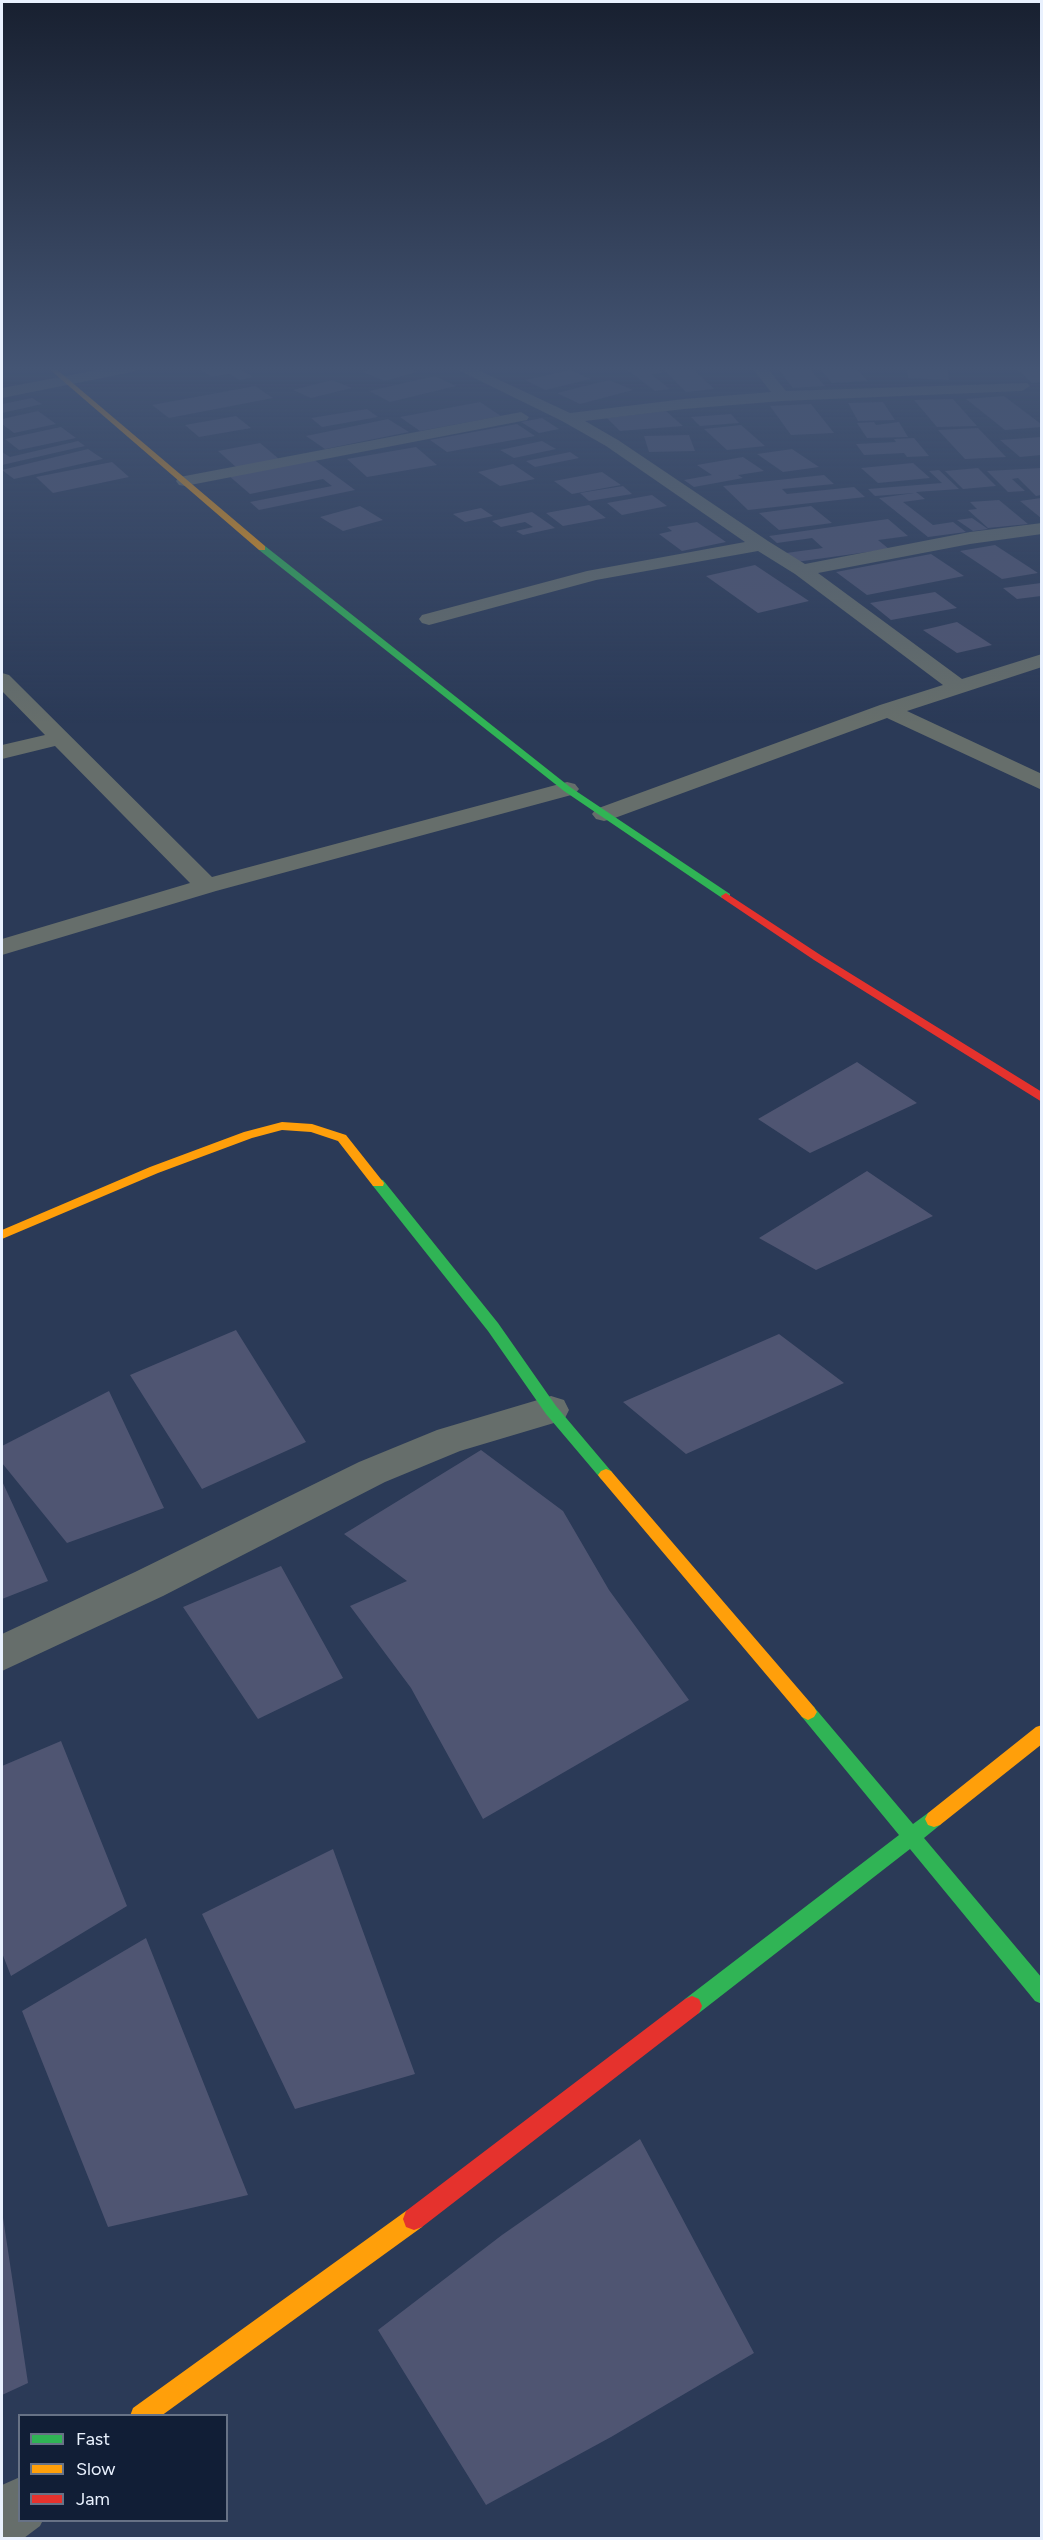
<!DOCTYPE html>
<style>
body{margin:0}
#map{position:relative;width:1043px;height:2540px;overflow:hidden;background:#2b3a57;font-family:Figtree,sans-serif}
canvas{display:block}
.frame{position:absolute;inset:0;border:3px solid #e9f1fe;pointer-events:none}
.legend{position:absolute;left:18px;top:2414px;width:210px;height:108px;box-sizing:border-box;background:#111e36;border:2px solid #677286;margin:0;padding:8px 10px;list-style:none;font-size:18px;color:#e9f1fe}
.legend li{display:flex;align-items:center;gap:12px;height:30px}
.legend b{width:30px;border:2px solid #677286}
</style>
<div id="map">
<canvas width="1043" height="2540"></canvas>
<div class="frame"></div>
<ul class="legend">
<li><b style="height:8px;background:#30b455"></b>Fast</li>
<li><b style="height:8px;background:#ff9f0a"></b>Slow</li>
<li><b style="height:8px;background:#e5322d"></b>Jam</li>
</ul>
</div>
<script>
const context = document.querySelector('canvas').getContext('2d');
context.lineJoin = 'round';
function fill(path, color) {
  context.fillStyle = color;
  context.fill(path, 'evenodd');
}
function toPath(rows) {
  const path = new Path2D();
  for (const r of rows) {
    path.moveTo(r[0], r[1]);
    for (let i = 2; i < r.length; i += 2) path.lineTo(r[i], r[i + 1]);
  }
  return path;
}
fill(toPath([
 [197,368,237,368,254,377,240,380,229,374,212,377],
 [375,368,407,368,417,372,385,381,362,372],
 [625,368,657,368,663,373,651,374,670,389,655,391],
 [662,368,692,368,714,389,686,392],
 [777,368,809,368,825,386,793,388],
 [819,368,856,368,868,381,832,383],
 [907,368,948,368,949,380,908,378],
 [1015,368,1041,368,1041,382,1032,383],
 [570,370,591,379,545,390,525,380],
 [435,376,456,386,390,402,369,391],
 [332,380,352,388,311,398,293,390],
 [609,380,633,390,580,404,557,393],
 [255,386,273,398,169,418,152,405],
 [1004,396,1041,424,1041,427,1005,430,966,399],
 [32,398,42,404,2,413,2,404],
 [953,399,977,426,937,427,914,400],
 [480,402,501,416,420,431,400,417],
 [883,402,895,420,858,421,848,403],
 [811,404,834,433,791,435,770,406],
 [367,409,378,417,322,427,311,418],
 [38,411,56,424,14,433,2,424,2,419],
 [666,411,683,426,620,431,607,418],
 [731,414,739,423,700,426,691,417],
 [236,416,251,428,199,437,185,425],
 [542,418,559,429,539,433,521,422],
 [388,419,409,432,325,449,306,436],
 [874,422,876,425,899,422,908,437,867,438,857,423],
 [517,424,535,436,447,452,430,440],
 [741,425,765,446,727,450,704,429],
 [61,427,76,438,19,450,5,439],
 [978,428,1006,457,965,459,938,430],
 [689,435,695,451,649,452,644,436],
 [1041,437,1041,455,1020,457,1000,440],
 [914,438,929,456,907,457,904,453,864,455,856,444,896,442,894,439],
 [78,441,85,446,2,465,2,452,10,457],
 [542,441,556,449,514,458,500,450],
 [260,443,279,459,236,467,218,451],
 [416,447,437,465,367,477,347,459],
 [88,449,103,459,14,479,2,470],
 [792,449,819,467,783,472,757,454],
 [570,452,579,458,535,467,526,461],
 [743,457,764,471,738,475,743,478,694,487,684,480,712,475,697,465],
 [313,459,355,490,259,510,250,502,332,486,323,479,250,494,228,475],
 [112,462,129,477,53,493,36,477],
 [913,463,930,478,878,483,861,468],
 [513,464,535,479,500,486,478,472],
 [978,468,996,486,963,489,945,471],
 [1041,468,1041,495,1036,496,1018,478,1012,479,1025,491,1008,492,987,471],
 [939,470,959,489,916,492,925,499,903,502,933,525,953,522,966,532,928,537,879,498,914,493,875,496,868,489,942,483,929,471],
 [602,472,621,485,572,494,554,481],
 [824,475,834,484,782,489,787,494,854,487,865,497,748,510,723,486],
 [623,486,632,494,589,501,580,493],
 [652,495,667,506,622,515,607,503],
 [1041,498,1041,518,1020,501],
 [999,500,1028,524,988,528,968,510,977,509,970,502],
 [589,505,606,518,563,526,546,513],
 [360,506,383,520,343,531,320,517],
 [811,506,832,523,779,530,759,513],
 [481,508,493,516,465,522,453,514],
 [532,512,555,528,523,535,516,531,533,527,525,522,501,527,492,521],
 [972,518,988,529,973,531,957,520],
 [888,519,908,536,878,540,889,549,796,562,786,553,823,548,812,538,777,543,769,536],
 [697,522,726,542,682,551,659,534,672,531,667,527],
 [995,545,1038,573,1002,579,960,551],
 [931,554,964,576,867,595,836,572],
 [755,565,809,601,758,613,706,576],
 [1041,583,1041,596,1017,599,1003,588],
 [935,592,957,608,891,620,870,603],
 [957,622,992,645,957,653,923,630],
 [857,1062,917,1103,810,1153,758,1119],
 [867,1171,933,1216,816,1270,759,1238],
 [236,1330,306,1442,202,1489,130,1375],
 [779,1334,844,1383,686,1454,623,1402],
 [109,1391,164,1508,67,1543,2,1463,2,1446],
 [481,1450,563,1511,609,1590,689,1700,483,1819,411,1688,350,1606,407,1581,344,1534],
 [2,1481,48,1581,2,1599],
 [281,1566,343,1678,258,1719,183,1607],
 [61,1741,127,1906,11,1976,2,1953,2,1766],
 [333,1849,415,2074,295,2109,202,1914],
 [146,1938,248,2195,108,2227,22,2011],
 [640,2139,754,2353,611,2437,486,2505,378,2330,502,2235],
 [2,2211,28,2383,2,2395]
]), '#4f5572');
fill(toPath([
 [107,368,139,368,132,372,2,398,2,388,107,368],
 [454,368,474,368,570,413,684,399,771,392,752,368,767,368,786,391,1027,383,1030,386,1022,391,782,401,684,409,585,421,618,440,768,541,805,564,970,532,1042,523,1042,534,970,544,818,573,962,679,1042,654,1042,667,907,711,1042,774,1042,790,887,718,612,819,604,821,596,819,592,814,596,809,880,705,943,685,795,574,758,551,596,580,429,625,422,623,419,619,422,615,587,571,745,542,606,446,562,421,454,368],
 [521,412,529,417,527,420,185,486,179,485,176,481,179,477,185,476,521,412],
 [2,673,9,675,212,877,567,782,575,784,579,789,575,794,216,891,2,955,2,939,190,883,55,746,2,759,2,745,45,735,2,691,2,673],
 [551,1396,564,1400,569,1410,564,1420,460,1451,385,1482,163,1596,2,1671,2,1634,135,1572,359,1462,437,1430,551,1396],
 [20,2477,20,2520,43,2520,40,2526,24,2538,2,2538,2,2485,20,2477]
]), '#666e6b');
fill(toPath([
 [259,546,265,546,570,787,730,894,730,898,722,898,564,791,259,550,259,546],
 [378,1179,383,1180,498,1323,556,1406,611,1471,614,1475,611,1479,606,1481,601,1479,546,1414,488,1331,373,1186,372,1183,373,1180,378,1179],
 [808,1704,814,1707,913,1824,928,1813,934,1811,940,1813,943,1819,940,1825,924,1838,1042,1978,1042,2004,1035,2001,910,1849,699,2013,692,2016,685,2013,682,2006,685,1999,899,1835,802,1717,799,1712,802,1707,808,1704]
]), '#30b455');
fill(toPath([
 [48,368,55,368,265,546,265,550,259,550,48,368],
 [282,1122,312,1124,346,1135,384,1183,383,1186,373,1186,338,1141,311,1132,282,1130,252,1138,158,1173,2,1239,2,1230,150,1167,244,1132,282,1122],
 [606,1469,611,1471,814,1707,817,1712,814,1717,808,1720,802,1717,601,1479,598,1475,601,1471,606,1469],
 [1042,1725,1042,1744,940,1825,934,1827,928,1825,925,1819,928,1813,1036,1727,1042,1725],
 [414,2208,422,2211,425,2219,422,2227,161,2416,130,2416,133,2408,406,2211,414,2208]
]), '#ff9f0a');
fill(toPath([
 [726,893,822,956,1042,1092,1042,1102,814,960,722,898,721,896,726,893],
 [692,1996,699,1999,702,2006,699,2013,422,2227,414,2230,406,2227,403,2219,406,2211,685,1999,692,1996]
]), '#e5322d');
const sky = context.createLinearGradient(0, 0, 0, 724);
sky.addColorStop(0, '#182030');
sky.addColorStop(0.51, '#445574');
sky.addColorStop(1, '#44557400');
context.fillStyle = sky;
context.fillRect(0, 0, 1043, 724);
</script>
